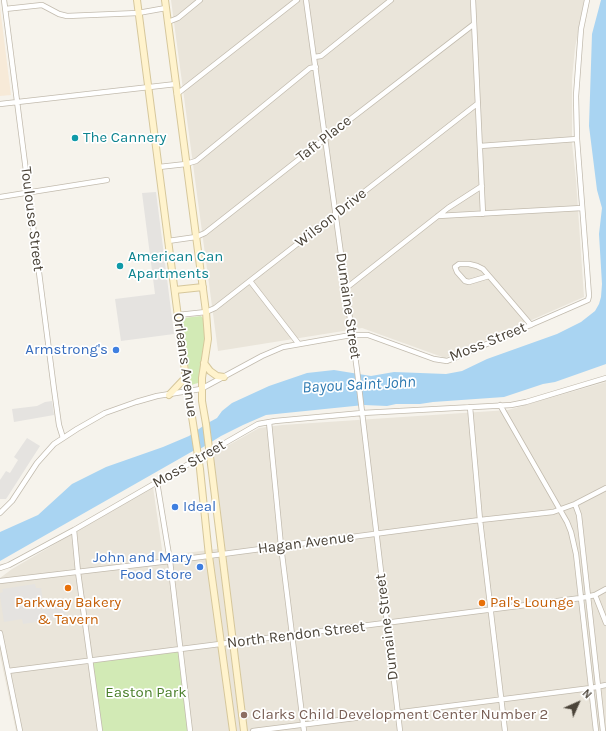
<!DOCTYPE html>
<style>
body{margin:0}
#map{position:relative;width:606px;height:731px;overflow:hidden;background:#f6f3ec;font-family:Karla,sans-serif}
canvas{display:block}
.north{position:absolute;left:558px;top:683px;width:40px;height:40px;-webkit-text-stroke:3px #fff;paint-order:stroke;rotate:45deg;font-size:11px;font-weight:700;line-height:16px;text-align:center;color:#4b4439}
.north::after{content:'';display:block;margin:auto;width:14px;height:18px;background:#4b4439;clip-path:polygon(50% 0,100% 100%,50% 72%,0 100%)}
</style>
<div id="map">
<canvas width="606" height="731"></canvas>
<div class="north">N</div>
</div>
<script>
const context = document.querySelector('canvas').getContext('2d');
context.lineJoin = 'round';
function fill(path, color) {
  context.fillStyle = color;
  context.fill(path, 'evenodd');
}
function toPath(rows) {
  const path = new Path2D();
  for (const r of rows) {
    path.moveTo(r[0], r[1]);
    for (let i = 2; i < r.length; i += 2) path.lineTo(r[i], r[i + 1]);
  }
  return path;
}
function stroke(path, color, width, dash) {
  context.strokeStyle = color;
  context.lineWidth = width;
  context.lineCap = dash ? 'butt' : 'round';
  context.setLineDash(dash || []);
  context.stroke(path);
}
function drawText(font, color, halo, rows, align = 'center') {
  context.font = font + ' Karla,sans-serif';
  context.lineWidth = 3.5;
  context.setLineDash([]);
  context.textBaseline = 'middle';
  context.strokeStyle = halo;
  context.fillStyle = color;
  for (const [text, x, y, turn = 0] of rows) {
    context.save();
    context.translate(x, y);
    context.rotate((+turn || 0) * Math.PI / 180);
    context.textAlign = isNaN(turn) ? turn : align;
    if (halo) context.strokeText(text, 0, 0);
    context.fillText(text, 0, 0);
    context.restore();
  }
}
fill(toPath([
 [171,0,584,0,575,48,572,79,572,143,576,180,584,297,445,358,362,328,218,351],
 [606,382,606,731,16,731,0,655,0,578,12,569,153,487,163,556,224,548,213,454,259,428,282,425,508,410]
]), '#eae5da');
fill(toPath([
 [0,7,11,95,0,96]
]), '#f7ead8');
fill(toPath([
 [201,316,203,318,205,341,198,383,191,385,182,320,183,318],
 [179,650,190,731,100,731,91,661]
]), '#d2eab5');
fill(toPath([
 [156,192,174,334,121,341,115,299,155,294,142,193],
 [52,401,54,415,14,422,12,409,37,406,45,402],
 [27,438,40,446,8,496,6,499,0,499,0,480,6,471,10,473,18,460,14,457],
 [35,584,36,588,41,588,44,609,65,606,66,618,23,624,22,619,4,622,0,595,0,593,3,592,2,589]
]), '#e5e3e0');
fill(toPath([
 [601,0,606,0,606,364,555,382,543,384,504,397,433,402,420,404,396,404,387,406,364,405,266,415,243,425,221,436,200,449,193,451,0,561,0,532,38,515,72,484,106,467,163,447,189,436,206,424,217,418,222,411,232,403,269,386,307,373,334,370,371,376,394,372,446,374,462,371,487,359,557,334,581,322,595,311,599,304,601,297,602,284,599,234,602,208,597,190,589,126,592,34]
]), '#a9d4f2');
const street = toPath([
 [4,0,54,389,59,425,63,438],
 [306,0,357,370,400,731],
 [473,0,483,214],
 [5,9,42,5,59,14,67,16,138,13,166,8],
 [168,22,178,18,200,0],
 [314,57,321,56,391,0],
 [177,94,297,0],
 [0,104,176,84],
 [480,146,577,139],
 [159,167,186,164,196,161,310,68,316,67],
 [0,197,107,180],
 [438,216,582,208],
 [168,241,196,237,205,233,326,138,474,24],
 [489,276,469,282,465,281,457,272,455,267,459,264,469,264,477,266,483,269,496,284,531,325],
 [250,281,298,343],
 [345,289,448,208,482,186],
 [178,315,206,312,215,308,477,104],
 [500,405,567,522,571,532,576,554,596,731],
 [470,407,480,520,505,731],
 [269,422,281,546,304,731],
 [157,482,170,561,190,731],
 [575,504,579,515,603,731],
 [0,513,12,501,37,463,54,444,77,429,105,413,136,402,157,396,201,389,262,356,283,347,351,335,368,335,434,359,447,361,466,353,588,300,589,296,587,269,577,139,576,96,581,29,587,0],
 [74,530,78,572,100,731],
 [0,568,9,565,74,530,258,424,275,421,362,413,511,405,526,402,606,378],
 [0,581,170,561,480,520,553,512,575,504,606,488],
 [595,595,606,623],
 [0,633,20,731],
 [8,671,581,598,595,595,606,589],
 [253,731,591,688,606,685]
]);
const secondary = toPath([
 [137,0,185,371,200,469,209,556,233,731],
 [165,0,206,312,208,339,202,378,202,401,206,424,244,731],
 [175,290,203,287],
 [204,363,210,371,217,376,224,377],
 [169,395,186,377]
]);
stroke(street, '#c2bbae', 6);
stroke(secondary, '#d6c79b', 8);
stroke(street, '#fff', 4.5);
stroke(secondary, '#fff3cd', 6);
for (const [x, y, r, color] of [
 [75,138,4,"#0f9aa8"],
 [120,266,4,"#0f9aa8"],
 [116,350,4,"#3f7fe0"],
 [175,507,4,"#3f7fe0"],
 [200,567,4,"#3f7fe0"],
 [68,588,4,"#e8710a"],
 [482,603,4,"#e8710a"],
 [244,715,4,"#8d6e63"]
]) {
  const dot = new Path2D();
  dot.arc(x, y, r, 0, 2 * Math.PI);
  context.fillStyle = color;
  context.fill(dot);
  stroke(dot, '#fff', 1.5);
}
drawText('15px', '#0d838f', '#fff', [
 ["The Cannery",83,138],
 ["American Can",128,257],
 ["Apartments",128,274]
], 'left');
drawText('15px', '#4b4439', '#fff', [
 ["Taft Place",324,139,-38],
 ["Wilson Drive",331,218,-38],
 ["Toulouse Street",32,219,83],
 ["Dumaine Street",348,306,82],
 ["Moss Street",488,342,-22],
 ["Orleans Avenue",185,365,82],
 ["Moss Street",189,464,-30],
 ["Hagan Avenue",306,543,-7],
 ["Dumaine Street",387,627,-97],
 ["North Rendon Street",296,635,-7]
]);
drawText('15px', '#366cbe', '#fff', [
 ["Armstrong's",108,350],
 ["Ideal",183,507,"left"],
 ["John and Mary",192,558],
 ["Food Store",192,575]
], 'right');
drawText('15px', '#c56008', '#fff', [
 ["Parkway Bakery",68,603],
 ["& Tavern",68,620],
 ["Pal's Lounge",490,603,"left"]
]);
drawText('15px', '#4a7f2a', '#fff', [
 ["Easton Park",146,693]
]);
drawText('15px', '#785e54', '#fff', [
 ["Clarks Child Development Center Number 2",252,715]
], 'left');
drawText('italic 16px', '#2e7ab2', '#fff', [
 ["Bayou Saint John",359,385,-3]
]);
</script>
